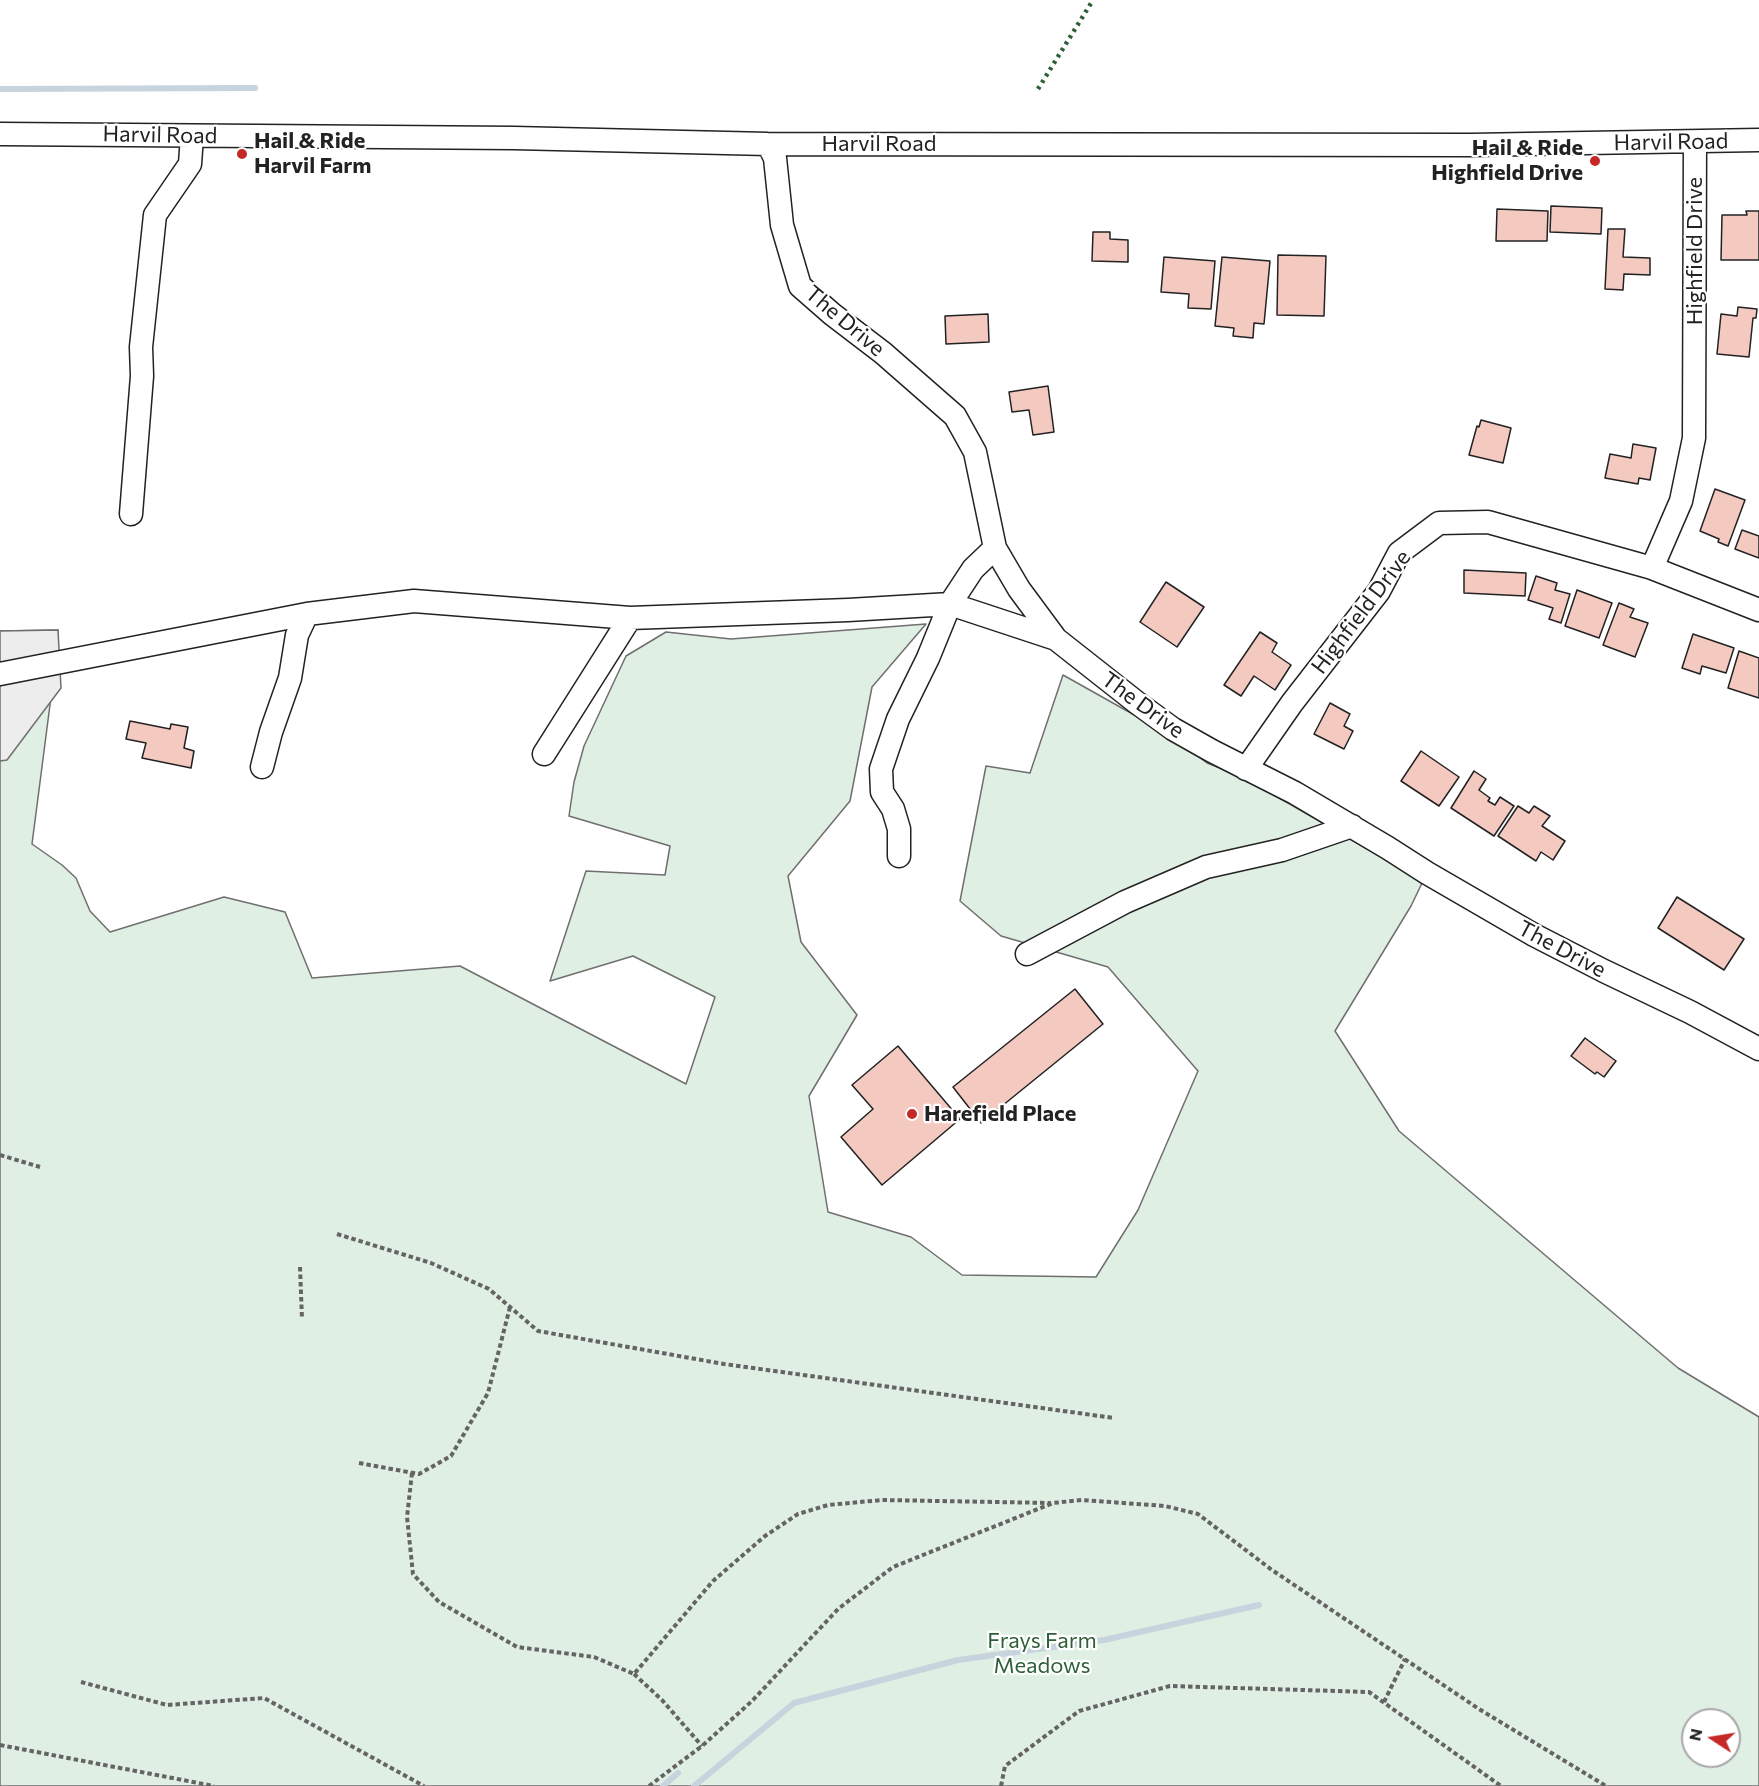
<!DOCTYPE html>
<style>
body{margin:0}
#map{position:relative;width:1759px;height:1786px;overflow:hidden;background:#fff;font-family:Commissioner,sans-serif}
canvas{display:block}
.north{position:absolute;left:1681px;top:1708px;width:60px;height:60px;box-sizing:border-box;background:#fff;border:2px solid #a7a7a7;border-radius:50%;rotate:282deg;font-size:16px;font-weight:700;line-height:24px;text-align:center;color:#222}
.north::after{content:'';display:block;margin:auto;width:21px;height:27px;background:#c62828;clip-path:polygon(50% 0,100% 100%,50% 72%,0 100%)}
</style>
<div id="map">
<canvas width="1759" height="1786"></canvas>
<div class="north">N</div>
</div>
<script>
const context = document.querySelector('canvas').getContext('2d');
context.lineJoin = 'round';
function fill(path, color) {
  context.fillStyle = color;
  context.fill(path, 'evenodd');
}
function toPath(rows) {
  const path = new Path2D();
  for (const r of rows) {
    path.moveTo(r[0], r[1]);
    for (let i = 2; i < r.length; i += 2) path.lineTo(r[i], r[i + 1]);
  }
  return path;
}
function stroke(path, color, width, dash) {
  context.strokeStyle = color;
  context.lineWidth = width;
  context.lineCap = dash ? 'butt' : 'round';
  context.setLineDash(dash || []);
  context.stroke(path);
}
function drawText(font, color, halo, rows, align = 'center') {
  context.font = font + ' Commissioner,sans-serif';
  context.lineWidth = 4.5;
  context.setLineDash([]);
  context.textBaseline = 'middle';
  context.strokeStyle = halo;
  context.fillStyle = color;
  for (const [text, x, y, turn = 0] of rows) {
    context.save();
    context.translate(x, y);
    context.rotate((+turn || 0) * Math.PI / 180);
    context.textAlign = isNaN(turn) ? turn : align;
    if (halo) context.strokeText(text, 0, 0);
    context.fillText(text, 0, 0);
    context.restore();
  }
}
const green = toPath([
 [926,624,872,687,850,801,788,876,801,942,857,1015,809,1096,828,1212,911,1237,962,1275,1096,1277,1138,1210,1198,1071,1108,967,1001,936,960,901,986,766,1030,773,1063,675,1170,735,1207,763,1243,777,1423,881,1411,906,1335,1031,1399,1131,1678,1368,1759,1417,1759,1786,0,1786,0,631,58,630,58,643,32,844,62,865,76,878,90,911,110,932,224,897,285,912,312,978,460,966,686,1084,715,997,633,956,550,981,586,871,665,875,670,846,569,816,574,782,584,746,626,656,666,632,731,639,926,624],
 [1693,1720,1729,1720,1729,1756,1693,1756,1693,1720]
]);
fill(green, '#e0efe3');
stroke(green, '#6f6f6f', 1.5);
const parking = toPath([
 [58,630,61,688,7,760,0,761,0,631,58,630]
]);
fill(parking, '#ededed');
stroke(parking, '#6f6f6f', 1.5);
stroke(toPath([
 [0,89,255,88],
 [663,1786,678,1773],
 [694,1786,794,1703,958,1660,1104,1640,1259,1605]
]), '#c7d3dd', 6);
const building = toPath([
 [1551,206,1602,208,1601,234,1550,232,1551,206],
 [1497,209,1548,211,1547,241,1496,241,1497,209],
 [1746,211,1759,211,1759,260,1721,260,1722,215,1747,215,1746,211],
 [1608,229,1625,229,1623,257,1650,258,1650,275,1624,274,1623,290,1605,289,1608,229],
 [1093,232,1110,232,1110,239,1128,240,1128,262,1092,261,1093,232],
 [1278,255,1326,256,1324,316,1277,315,1278,255],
 [1164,257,1215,261,1211,309,1188,308,1189,294,1161,292,1164,257],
 [1222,257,1270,261,1264,324,1254,323,1253,338,1233,336,1234,328,1215,326,1222,257],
 [1738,307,1757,309,1756,318,1753,318,1749,357,1717,354,1721,314,1737,316,1738,307],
 [988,314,989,342,946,344,945,316,988,314],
 [1048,386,1054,432,1033,435,1029,410,1012,412,1009,392,1048,386],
 [1481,420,1511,428,1503,463,1469,455,1477,426,1479,427,1481,420],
 [1633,444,1656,448,1650,480,1639,478,1638,484,1605,478,1610,454,1631,458,1633,444],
 [1715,489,1745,500,1728,546,1718,542,1719,539,1700,531,1715,489],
 [1742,530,1759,536,1759,558,1735,549,1742,530],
 [1464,570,1526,573,1525,596,1464,593,1464,570],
 [1536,576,1557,583,1555,590,1570,594,1561,623,1549,619,1553,608,1528,600,1536,576],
 [1166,582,1204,607,1177,647,1140,622,1166,582],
 [1577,590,1612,603,1599,638,1565,626,1577,590],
 [1619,603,1634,609,1630,617,1648,623,1635,657,1603,645,1619,603],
 [1260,632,1277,643,1272,652,1291,665,1275,690,1254,676,1241,696,1224,685,1260,632],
 [1693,634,1734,648,1726,673,1702,666,1700,674,1682,668,1693,634],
 [1739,651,1759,658,1759,698,1728,688,1739,651],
 [1330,703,1350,714,1344,726,1353,731,1344,749,1314,734,1330,703],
 [130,721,170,729,171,724,188,727,184,748,194,751,191,768,142,758,146,743,126,739,130,721],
 [1421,751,1459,777,1439,806,1401,781,1421,751],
 [1474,771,1486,779,1479,790,1490,798,1488,801,1495,805,1500,797,1514,806,1494,836,1451,808,1474,771],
 [1518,806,1529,813,1534,806,1550,816,1542,826,1565,841,1553,860,1541,852,1536,861,1498,836,1518,806],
 [1677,897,1744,939,1724,970,1658,928,1677,897],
 [1075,989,1103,1024,981,1123,953,1087,1075,989],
 [1585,1038,1616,1061,1604,1077,1597,1072,1595,1074,1571,1056,1585,1038],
 [898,1046,960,1119,882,1185,841,1137,873,1109,852,1085,898,1046]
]);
fill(building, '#f3c9c0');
stroke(building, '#222', 1.5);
const minor = toPath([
 [0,134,514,138,768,144,1471,145,1759,140],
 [768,144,775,158,782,225,800,286,832,314,883,353,955,416,975,452,995,548,1019,589,1056,639,1136,702,1173,729,1212,751,1295,793,1388,848,1427,873,1534,935,1604,971,1690,1012,1759,1049],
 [131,514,142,376,141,347,155,215,190,164,192,136],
 [1652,568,1681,501,1694,438,1695,142],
 [0,674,307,614,414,601,630,618,848,610,950,604,1056,639],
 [544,754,630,618],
 [262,767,271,732,290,678,297,635,307,614],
 [1246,769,1292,703,1379,591,1399,553,1439,523,1488,522,1652,568,1759,610],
 [899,856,899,829,893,809,882,792,881,769,898,719,928,658,950,604,973,569,995,548],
 [1027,954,1125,902,1206,867,1282,850,1352,826]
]);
stroke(minor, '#222', 25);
stroke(toPath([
 [0,1155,40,1167],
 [337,1234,431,1263,489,1289,538,1331,724,1364,1114,1418],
 [300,1267,302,1319],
 [359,1463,419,1474,451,1456,488,1393,510,1307],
 [412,1473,407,1517,413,1574,439,1602,517,1647,594,1657,634,1674,713,1581,765,1536,798,1514,828,1505,882,1500,1051,1503],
 [634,1674,662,1700,702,1746],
 [81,1682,167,1705,264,1698,424,1786],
 [1384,1702,1405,1659],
 [0,1745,214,1786],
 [649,1786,702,1746,752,1701,838,1609,893,1567,1053,1503,1082,1500,1165,1506,1198,1514,1272,1570,1479,1709,1606,1786],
 [1001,1786,1005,1766,1079,1711,1170,1686,1369,1692,1501,1786]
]), '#646464', 4, [4.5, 3]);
stroke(minor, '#fff', 22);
stroke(toPath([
 [1038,89,1093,0]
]), '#2f5e38', 4.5, [3, 4.5]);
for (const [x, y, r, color] of [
 [242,154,6,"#c62828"],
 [1595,161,6,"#c62828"],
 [912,1114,6,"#c62828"]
]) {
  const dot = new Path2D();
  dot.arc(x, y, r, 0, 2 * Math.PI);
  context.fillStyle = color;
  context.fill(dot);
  stroke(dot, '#fff', 2);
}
drawText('22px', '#222', '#fff', [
 ["Harvil Road",160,135,1],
 ["Harvil Road",1671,142,-1],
 ["Harvil Road",879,144],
 ["Highfield Drive",1695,251,-90],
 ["The Drive",845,321,40],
 ["Highfield Drive",1361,612,-53],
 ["The Drive",1143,705,36],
 ["The Drive",1562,949,28]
]);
drawText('bold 22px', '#222', '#fff', [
 ["Hail & Ride",254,141],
 ["Harvil Farm",254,166],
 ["Hail & Ride",1583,148,"right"],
 ["Highfield Drive",1583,173,"right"],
 ["Harefield Place",924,1114]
], 'left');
drawText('22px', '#2f5e38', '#fff', [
 ["Frays Farm",1042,1641],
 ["Meadows",1042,1666]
]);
</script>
